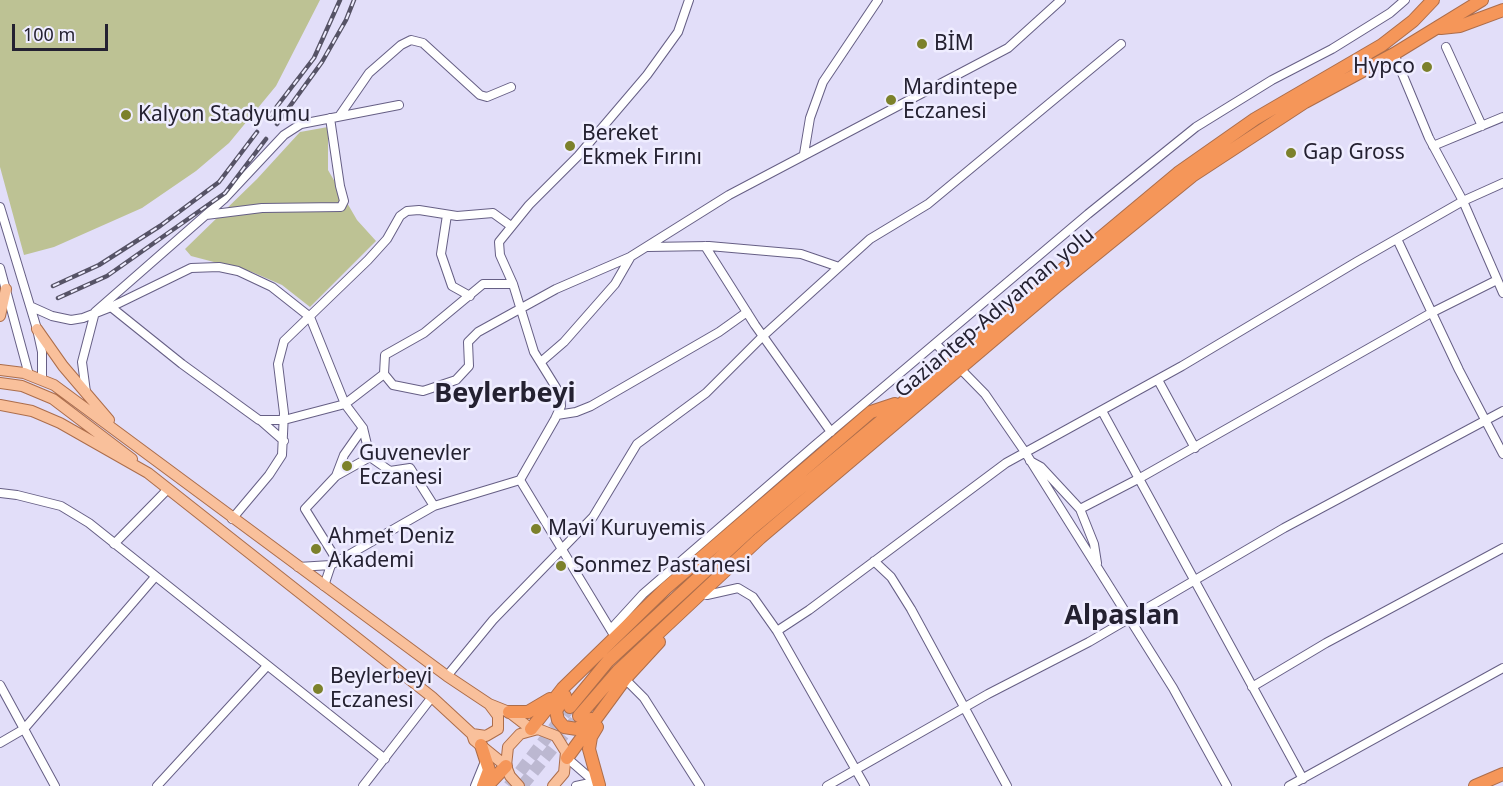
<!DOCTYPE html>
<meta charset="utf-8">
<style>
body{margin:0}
#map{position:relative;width:1503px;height:786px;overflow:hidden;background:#e2def9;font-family:"Noto Sans",sans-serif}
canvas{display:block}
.scale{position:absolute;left:12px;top:24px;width:96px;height:27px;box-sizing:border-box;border:3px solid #242131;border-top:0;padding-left:8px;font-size:18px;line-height:21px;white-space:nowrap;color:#242131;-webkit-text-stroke:4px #efedff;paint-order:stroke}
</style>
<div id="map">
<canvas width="1503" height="786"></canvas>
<div class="scale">100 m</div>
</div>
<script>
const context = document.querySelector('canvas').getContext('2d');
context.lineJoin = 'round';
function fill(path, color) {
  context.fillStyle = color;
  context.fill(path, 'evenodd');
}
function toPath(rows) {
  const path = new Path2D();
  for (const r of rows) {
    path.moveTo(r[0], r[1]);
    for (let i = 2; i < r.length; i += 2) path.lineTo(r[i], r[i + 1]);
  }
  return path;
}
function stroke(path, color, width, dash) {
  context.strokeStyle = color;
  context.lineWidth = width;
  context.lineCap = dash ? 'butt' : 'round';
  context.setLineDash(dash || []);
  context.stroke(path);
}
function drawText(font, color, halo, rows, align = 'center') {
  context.font = font + ' "Noto Sans",sans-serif';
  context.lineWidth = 5;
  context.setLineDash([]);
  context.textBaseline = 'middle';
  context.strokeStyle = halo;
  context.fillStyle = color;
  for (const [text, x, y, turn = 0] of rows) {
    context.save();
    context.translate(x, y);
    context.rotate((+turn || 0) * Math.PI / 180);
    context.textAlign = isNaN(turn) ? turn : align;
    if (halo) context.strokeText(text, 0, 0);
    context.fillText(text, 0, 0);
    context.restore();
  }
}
fill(toPath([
 [0,0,320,0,276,86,229,143,196,171,142,208,54,247,24,255,0,167],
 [328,127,328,170,357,220,376,241,310,307,282,285,252,272,191,256,185,249,257,179,300,132]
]), '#bdc294');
stroke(toPath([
 [509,786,570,707],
 [522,786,579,716]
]), '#bcb8d1', 12, [12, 6]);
const minor = toPath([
 [1446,47,1482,126],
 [1394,54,1429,138,1463,201,1503,293],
 [340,115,369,73,401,45,411,40,423,43,480,95,487,97,511,87],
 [1433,146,1503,117],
 [804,154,810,118,823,82,878,0],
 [0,207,37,329,42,352,42,380],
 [206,215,262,208,341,207,344,201,340,186,330,118],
 [447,215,441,254,452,286,470,296],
 [1397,239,1459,370,1503,454],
 [705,246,755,325,831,432],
 [648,247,709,246,801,254,839,267],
 [0,268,29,375],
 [32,307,52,316,71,320,83,318,111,307,182,364,259,420,284,420,345,404,384,374,385,355,424,333,483,284,513,284],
 [111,307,191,268,219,267,238,271,272,287,310,317,345,404,363,428,370,457],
 [936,344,985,394,1025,452,1173,688,1227,786],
 [542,361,564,342,615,284,630,258],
 [384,374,393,385,423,391,456,380,469,366,468,342,478,332,556,289,630,257,729,195,1008,48,1061,0],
 [1158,380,1195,448],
 [86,392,82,362,95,312,224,199,284,135,301,124,399,105],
 [1102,411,1303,779],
 [557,415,576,412,591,406,719,332,747,312],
 [260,420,284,441],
 [1030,461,1041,467,1080,509,1094,544,1097,563],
 [336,476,344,455,363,428],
 [520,480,612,632],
 [0,493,17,495,61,506,89,523,385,759],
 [1080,509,1140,478,1431,313,1497,280],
 [232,519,269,475,282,455,284,413,278,364,284,341,368,260,387,239,400,216,407,211,419,210,457,216,493,213,511,226],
 [114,544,167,490],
 [874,561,891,577,911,609,1007,786],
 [338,562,305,509,336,476,370,457,390,471,410,468,434,506],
 [298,567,331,565,434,506,520,480,555,419,561,406,560,394,534,352,513,284,500,255,499,242,529,205,578,156,647,75,678,32,689,0],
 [324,586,331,565],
 [707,595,738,588,753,597,777,631,865,786],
 [611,629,643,594,814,446,1088,214,1196,127,1272,80,1332,49,1390,13,1405,0],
 [777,631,809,610,1006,463,1182,366,1358,261,1463,201,1503,183],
 [447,676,493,620,593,517,637,444,706,393,763,336,870,239,928,204,1121,44],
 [625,679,644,698,700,786],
 [0,685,55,786],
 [1252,687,1326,643,1503,548],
 [0,743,24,729,155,577],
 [567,758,597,784],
 [157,786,267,666],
 [363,786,432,697],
 [475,786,486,759],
 [576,786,590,783,599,785],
 [827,786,988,694,1089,642,1284,528,1503,411],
 [1289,786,1503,668]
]);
const major = toPath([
 [0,316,6,289],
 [37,329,63,366,109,420],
 [0,370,24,373,54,385,447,676,489,704,509,712,531,729],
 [0,383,22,386,53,399,132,459],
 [0,405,32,411,60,423,148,473,432,697,472,734,474,740,506,766],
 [472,734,486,736,498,729,498,716,489,704],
 [519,786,510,776,506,766,508,747,520,734,538,729,556,736,566,752,564,773,553,786]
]);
const highway = toPath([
 [1441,28,1460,26,1503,10],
 [565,696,556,711,558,720,564,727,577,729,591,719],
 [570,707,608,661,749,531,1178,173,1255,119,1382,45,1413,21,1433,0],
 [509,712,528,712,550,699],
 [579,716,618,671,760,538,1057,286,1192,176,1305,102,1394,54,1482,0],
 [597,727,591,737,589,749,599,785],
 [531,729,563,688,666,588,871,412,895,404],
 [481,745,489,770,483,786],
 [567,758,625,679,659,642],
 [487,786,506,766],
 [1475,786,1503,774]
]);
stroke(minor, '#665f85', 10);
stroke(major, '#ac6d4b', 12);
stroke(highway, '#ac6d4b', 14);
stroke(minor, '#fff', 8);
stroke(major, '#f9c09b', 10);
stroke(highway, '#f59659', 12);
const rail = toPath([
 [268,118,314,58,340,0],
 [277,124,322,62,346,20,354,0],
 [53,286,99,265,160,226,219,182,257,132],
 [58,298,107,276,225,193,266,139]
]);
stroke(rail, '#565366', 4.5);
stroke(rail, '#efedff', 2, [7]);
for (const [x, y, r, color] of [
 [922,44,6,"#7c812b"],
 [1427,67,6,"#7c812b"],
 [891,100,6,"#7c812b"],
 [126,115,6,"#7c812b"],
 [570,146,6,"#7c812b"],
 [1291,153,6,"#7c812b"],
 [347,466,6,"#7c812b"],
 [536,529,6,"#7c812b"],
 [316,549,6,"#7c812b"],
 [561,566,6,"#7c812b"],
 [318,689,6,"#7c812b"]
]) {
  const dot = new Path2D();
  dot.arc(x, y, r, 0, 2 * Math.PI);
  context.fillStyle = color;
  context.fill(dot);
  stroke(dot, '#efedff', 2);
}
drawText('21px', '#242131', '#efedff', [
 ["BİM",934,44],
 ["Hypco",1415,67,"right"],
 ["Mardintepe",903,88],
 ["Eczanesi",903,112],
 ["Kalyon Stadyumu",138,115],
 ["Bereket",582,134],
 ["Ekmek Fırını",582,158],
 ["Gap Gross",1303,153],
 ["Guvenevler",359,454],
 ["Eczanesi",359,478],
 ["Mavi Kuruyemis",548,529],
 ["Ahmet Deniz",328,537],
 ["Akademi",328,561],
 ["Sonmez Pastanesi",573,566],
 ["Beylerbeyi",330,677],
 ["Eczanesi",330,701]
], 'left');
drawText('21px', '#242131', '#efedff', [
 ["Gaziantep-Adıyaman yolu",995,313,-40]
]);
drawText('bold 27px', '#242131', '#efedff', [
 ["Beylerbeyi",505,394],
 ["Alpaslan",1122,616]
]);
</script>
